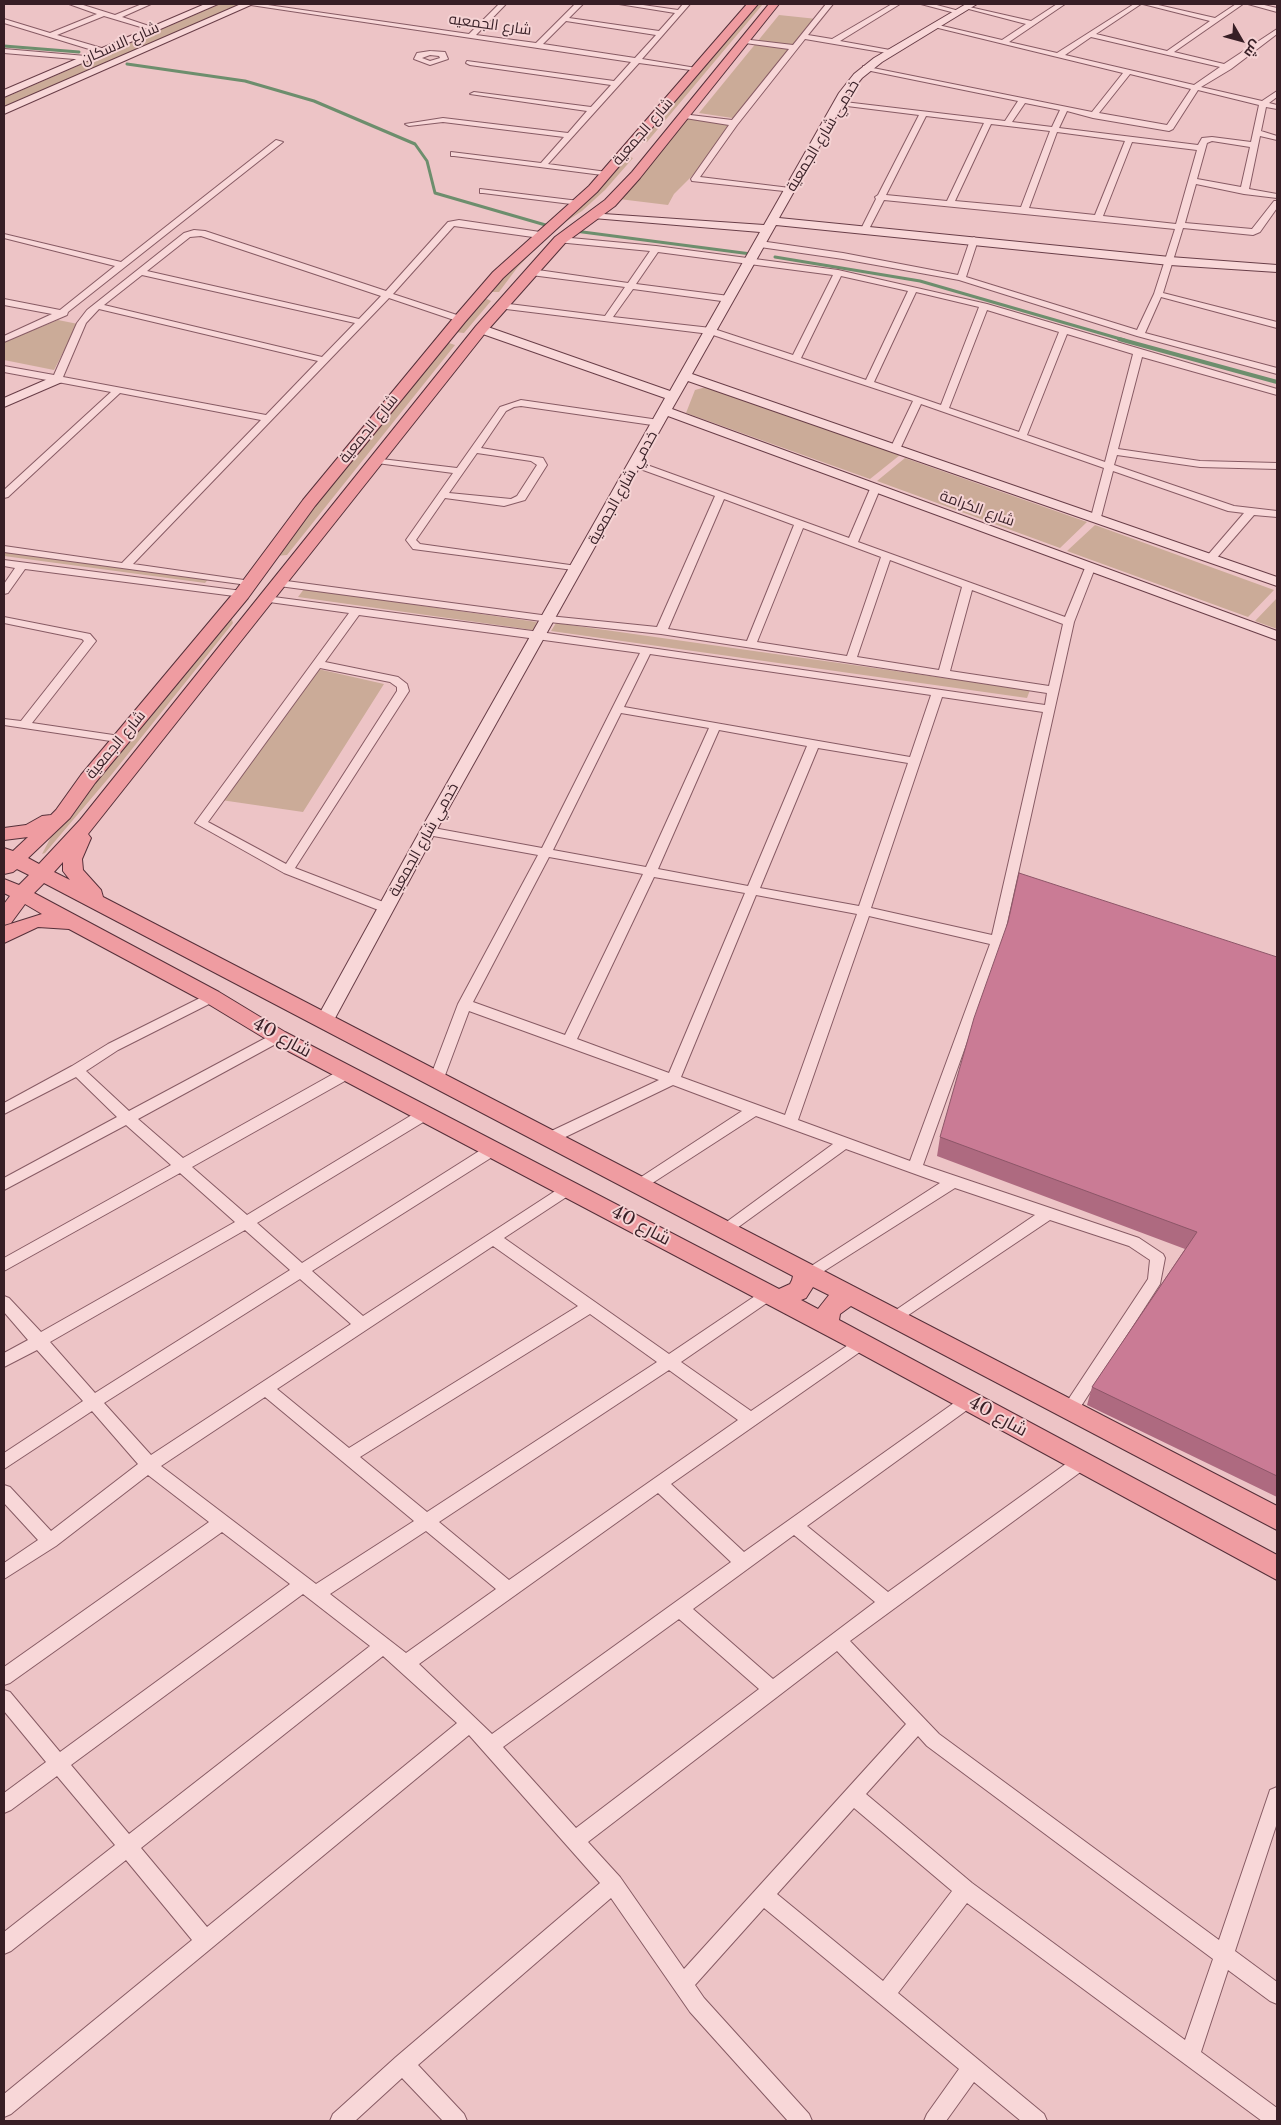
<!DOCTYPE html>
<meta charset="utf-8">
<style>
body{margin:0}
#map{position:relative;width:1281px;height:2125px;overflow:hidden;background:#edc4c6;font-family:"Libre Baskerville",Cairo,serif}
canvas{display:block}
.frame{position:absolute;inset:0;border:5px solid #371e25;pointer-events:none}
.north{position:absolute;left:1216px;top:15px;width:50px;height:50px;-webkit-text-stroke:4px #f5d3d4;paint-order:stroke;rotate:128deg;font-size:14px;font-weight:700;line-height:20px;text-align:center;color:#371e25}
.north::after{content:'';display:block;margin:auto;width:18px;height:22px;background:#371e25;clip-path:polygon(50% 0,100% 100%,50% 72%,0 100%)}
</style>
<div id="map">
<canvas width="1281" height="2125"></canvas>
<div class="frame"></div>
<div class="north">ش</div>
</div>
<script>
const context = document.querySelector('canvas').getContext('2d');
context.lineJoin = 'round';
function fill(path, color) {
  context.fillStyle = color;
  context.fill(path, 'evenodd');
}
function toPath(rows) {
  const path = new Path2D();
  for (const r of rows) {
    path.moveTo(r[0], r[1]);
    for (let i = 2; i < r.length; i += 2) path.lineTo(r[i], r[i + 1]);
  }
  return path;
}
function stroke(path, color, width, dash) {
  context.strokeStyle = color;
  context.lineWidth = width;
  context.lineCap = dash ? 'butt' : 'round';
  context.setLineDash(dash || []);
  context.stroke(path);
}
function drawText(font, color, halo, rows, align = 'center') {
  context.font = font + ' "Libre Baskerville",Cairo,serif';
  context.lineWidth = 4;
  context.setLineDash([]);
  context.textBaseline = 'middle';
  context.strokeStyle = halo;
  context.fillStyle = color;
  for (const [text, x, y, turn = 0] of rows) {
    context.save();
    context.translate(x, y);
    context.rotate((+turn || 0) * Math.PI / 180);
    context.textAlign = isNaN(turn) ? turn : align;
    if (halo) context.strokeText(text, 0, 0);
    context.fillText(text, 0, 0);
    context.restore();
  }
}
fill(toPath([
 [220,4,240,4,4,107,4,98],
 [757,4,763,4,647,142,640,143,639,142],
 [779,15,817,19,739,119,699,113],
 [686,118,736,123,692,176,674,194,668,205,619,199],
 [627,156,633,158,605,190,582,211,553,230,517,268,499,292,492,292,514,263],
 [487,299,491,301,464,333,455,332,482,300],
 [58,320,78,324,54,370,4,360,4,342],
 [449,343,455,345,287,555,276,556,274,554,445,344],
 [706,387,900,455,870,479,686,413,695,390],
 [905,458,1087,522,1060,548,877,481],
 [1095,525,1274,590,1248,617,1067,551],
 [4,550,210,577,205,583,4,556],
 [304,589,537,622,533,630,298,597],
 [1277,598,1277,629,1255,621],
 [227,619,232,620,233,623,112,774,45,853,42,854,63,814],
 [556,623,1030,690,1027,698,551,631],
 [318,669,384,684,303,812,221,800]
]), '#cbab98');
stroke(toPath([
 [4,46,79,52],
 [127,64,245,81,314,101,415,144,427,161,435,193,549,226],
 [575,231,751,254],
 [775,257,920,281,1124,340]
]), '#6d8e6d', 3);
stroke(toPath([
 [1119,339,1277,382]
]), '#6d8e6d', 4);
const street = toPath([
 [69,4,80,4,115,15,142,4,151,4,122,17,158,29,154,31,104,16,57,35,105,49,105,53,102,53,4,23,4,19,50,33,97,14,69,4],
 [244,4,261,4,469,34,499,4,506,4,476,35,536,43,575,4,583,4,569,18,659,31,675,13,619,4,636,4,678,10,683,4,690,4,642,59,702,69,698,71,639,63,548,164,607,172,611,174,610,176,454,156,451,156,451,152,541,163,564,137,443,122,409,126,405,124,443,118,568,133,587,111,470,94,474,92,591,107,611,85,470,65,466,63,467,61,614,81,631,62,244,4],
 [566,21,656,35,635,58,543,44,566,21],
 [826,4,833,4,808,35,832,39,892,4,900,4,840,41,890,50,894,52,893,54,805,39,737,125,700,177,790,188,793,188,793,192,692,181,691,179,729,125,685,118,682,118,682,114,732,120,789,49,745,43,741,41,742,39,793,45,826,4],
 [921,4,933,4,963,12,959,14,921,4],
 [1057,4,1065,4,1009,42,1057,53,1134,4,1141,4,1096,34,1167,51,1210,21,1143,4,1154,4,1215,18,1236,4,1243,4,1174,52,1224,64,1277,29,1277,34,1231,69,1201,87,1262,101,1277,91,1277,97,1269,103,1277,105,1277,109,1266,107,1261,131,1277,136,1277,140,1260,136,1249,189,1277,194,1277,198,1244,194,1196,184,1185,223,1252,229,1274,201,1277,201,1277,208,1260,232,1253,235,1183,228,1163,293,1277,322,1277,328,1161,297,1145,333,1277,368,1277,374,1137,336,959,280,843,259,760,247,756,244,760,241,843,253,958,275,970,240,974,237,978,240,966,277,1137,330,1154,294,1175,229,884,200,868,231,861,229,876,199,875,197,878,195,919,115,839,105,836,105,836,101,1005,121,1018,101,866,70,863,70,863,66,1092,112,1123,73,930,26,934,24,1002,40,1026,24,965,8,965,6,1031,21,1057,4],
 [1091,37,1168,55,1220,67,1194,85,1065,55,1091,37],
 [1130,74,1191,89,1167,125,1099,113,1130,74],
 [1198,90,1259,105,1251,142,1212,137,1202,138,1198,145,1059,128,1067,111,1093,118,1169,131,1173,129,1198,90],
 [1025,103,1060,110,1052,127,1012,122,1025,103],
 [926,116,984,123,947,201,886,195,926,116],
 [991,124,1050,131,1021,207,955,201,991,124],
 [1057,132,1125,141,1095,215,1029,208,1057,132],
 [1212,141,1250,147,1241,187,1197,179,1207,143,1212,141],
 [1132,142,1197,150,1176,224,1103,216,1132,142],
 [1248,4,1260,4,1277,8,1277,12,1248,4],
 [4,49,86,56,90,58,86,60,4,53,4,49],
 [430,51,445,52,448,59,430,65,414,59,417,53,430,51],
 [430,55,439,56,440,58,430,61,422,58,430,55],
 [276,140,283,142,68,312,67,315,4,342,4,336,52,314,4,305,4,299,60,310,115,266,4,238,4,234,121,262,276,140],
 [480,189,579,201,583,203,579,205,483,193,480,193,480,189],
 [459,220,540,232,544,235,540,238,454,226,393,294,463,317,463,321,457,321,389,298,133,564,251,581,256,584,255,586,4,552,4,546,122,563,261,420,120,393,8,497,4,498,4,490,111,392,4,372,4,366,54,375,77,323,87,310,184,233,194,230,205,231,386,291,448,222,459,220],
 [201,236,381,296,359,319,147,271,190,237,201,236],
 [142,275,355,323,322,357,104,305,142,275],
 [99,309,318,361,266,415,63,377,86,323,99,309],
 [560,237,656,246,838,270,987,304,1277,389,1277,395,1142,357,1118,449,1200,461,1277,463,1277,469,1200,467,1117,455,1114,465,1234,506,1277,511,1277,517,1254,515,1215,560,1207,560,1207,556,1244,513,1228,511,1113,471,1101,517,1096,520,1092,519,1091,517,1104,468,921,404,901,447,893,449,891,447,913,401,710,334,498,308,498,304,501,303,605,316,625,287,531,275,527,272,531,269,628,283,650,251,557,242,556,240,560,237],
 [658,252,833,275,793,355,711,328,613,317,633,289,729,302,733,299,729,296,636,284,658,252],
 [841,276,908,291,866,380,801,358,841,276],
 [916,292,979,307,941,405,874,382,916,292],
 [987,310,1059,332,1019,432,949,408,987,310],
 [1067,334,1133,354,1105,462,1027,435,1067,334],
 [521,400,659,420,664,423,659,426,521,406,514,407,506,411,481,448,543,458,547,465,525,500,504,506,445,498,416,540,420,544,577,566,581,567,581,571,413,549,406,540,453,473,377,463,373,462,373,458,457,468,500,407,521,400],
 [477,453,531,461,537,465,517,496,511,499,449,493,477,453],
 [636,461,849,538,870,489,871,487,879,487,880,489,858,542,1065,617,1085,568,1090,565,1095,568,1074,622,1003,941,923,1165,1139,1238,1163,1254,1165,1258,1160,1284,1076,1414,1070,1416,1064,1414,1062,1409,1148,1279,1150,1260,1129,1246,1050,1220,895,1324,890,1322,887,1318,890,1314,1035,1215,955,1188,810,1280,805,1278,802,1274,805,1270,940,1183,846,1149,726,1236,721,1234,719,1230,721,1226,833,1144,756,1116,640,1191,635,1189,633,1185,635,1181,742,1111,673,1085,555,1142,545,1142,543,1138,545,1134,659,1080,469,1011,444,1078,437,1083,432,1082,430,1078,458,1004,538,855,428,835,422,831,428,827,542,848,640,653,359,615,325,662,398,677,407,684,409,691,295,868,391,905,392,908,391,911,381,911,284,873,195,823,349,613,262,601,261,599,266,596,540,632,1045,705,1047,693,661,634,549,622,279,586,274,583,279,580,549,616,657,627,715,496,632,466,631,464,636,461],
 [724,499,794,525,747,641,668,629,724,499],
 [803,528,881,557,847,656,757,642,803,528],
 [890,560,962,587,939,670,857,657,890,560],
 [972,590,1063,624,1049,686,950,671,972,590],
 [650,654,931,695,910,757,624,707,650,654],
 [320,668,390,682,397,687,397,691,286,864,208,822,320,668],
 [942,697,1043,712,992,935,871,908,942,697],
 [621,713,709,728,646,867,553,850,621,713],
 [719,730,807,746,748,886,658,869,719,730],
 [818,748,908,763,859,906,760,888,818,748],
 [549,857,643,874,565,1035,473,1002,549,857],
 [654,877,745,893,669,1073,577,1039,654,877],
 [756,895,857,914,785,1115,681,1077,756,895],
 [869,916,990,944,910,1161,798,1120,869,916],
 [4,560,242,591,247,594,242,597,25,569,8,593,4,594,4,584,15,568,4,566,4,560],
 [4,617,90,634,96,641,32,723,120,736,126,740,124,743,4,725,4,719,21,721,84,641,82,639,4,623,4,617],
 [212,992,217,994,219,997,217,1000,118,1050,86,1071,129,1111,273,1034,283,1034,285,1037,283,1040,138,1119,183,1158,342,1069,352,1069,354,1073,352,1077,192,1167,247,1215,420,1110,425,1109,430,1110,432,1114,430,1118,257,1223,302,1263,487,1146,492,1145,497,1146,499,1150,497,1154,312,1271,363,1316,569,1182,574,1184,576,1188,574,1192,504,1238,669,1354,764,1290,769,1288,774,1290,777,1294,774,1298,681,1362,751,1411,857,1339,862,1337,867,1339,870,1343,867,1347,671,1484,744,1552,968,1393,974,1395,976,1400,974,1405,807,1526,888,1592,1074,1458,1080,1456,1086,1458,1088,1463,1086,1468,850,1641,939,1734,1219,1940,1268,1796,1270,1790,1277,1787,1277,1823,1235,1951,1277,1982,1277,2004,1270,2001,1228,1970,1201,2052,1277,2108,1277,2121,1262,2121,967,1903,898,1993,1044,2114,1047,2121,1021,2121,974,2082,946,2121,924,2121,927,2114,959,2069,764,1908,695,1985,704,1998,809,2114,812,2121,788,2121,690,2012,611,1898,418,2065,464,2114,467,2121,443,2121,402,2078,355,2121,330,2121,333,2114,396,2057,600,1883,469,1735,11,2114,4,2117,4,2094,192,1940,126,1860,11,1951,4,1954,4,1932,115,1845,57,1776,11,1810,4,1813,4,1793,46,1762,4,1711,4,1690,10,1692,60,1752,290,1584,222,1532,10,1683,4,1685,4,1667,209,1522,148,1475,56,1546,4,1579,4,1563,38,1540,4,1503,4,1485,10,1487,51,1531,138,1464,92,1411,4,1469,4,1453,83,1401,37,1350,4,1367,4,1353,28,1340,4,1312,4,1296,9,1298,41,1332,235,1222,180,1173,4,1271,4,1258,171,1165,126,1125,4,1190,4,1178,117,1117,76,1077,4,1114,4,1103,72,1066,108,1044,212,992],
 [245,1230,290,1270,95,1393,50,1342,245,1230],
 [493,1246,578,1306,349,1448,277,1389,493,1246],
 [300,1279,351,1324,151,1455,104,1403,300,1279],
 [590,1314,657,1362,427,1512,360,1457,590,1314],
 [669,1370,738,1420,509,1580,439,1522,669,1370],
 [265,1397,414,1521,316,1584,161,1466,265,1397],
 [658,1493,731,1562,492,1734,419,1664,658,1493],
 [426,1531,496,1589,406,1653,330,1594,426,1531],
 [794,1535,875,1602,773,1679,693,1609,794,1535],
 [303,1594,370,1646,129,1834,71,1765,303,1594],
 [679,1619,759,1689,576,1828,503,1747,679,1619],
 [837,1651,906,1724,684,1969,620,1877,588,1842,837,1651],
 [383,1656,457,1723,207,1927,141,1848,383,1656],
 [918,1736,927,1746,1213,1959,1185,2040,972,1883,866,1794,918,1736],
 [854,1808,952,1891,883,1981,777,1894,854,1808]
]);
const secondary = toPath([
 [205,4,218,4,4,97,4,90,205,4],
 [241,4,253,4,4,114,4,107,241,4],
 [966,4,977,4,882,62,862,78,849,94,779,218,1170,257,1277,265,1277,272,1170,265,776,225,692,374,1277,577,1277,586,688,381,672,409,1277,631,1277,640,668,416,436,831,334,1020,331,1025,325,1026,319,1025,316,1020,420,831,665,398,477,332,475,329,477,326,485,326,670,391,760,232,593,218,589,217,589,213,764,225,839,93,854,74,874,58,966,4],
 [57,375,63,379,62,382,4,407,4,398,57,375]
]);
const primary = toPath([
 [747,4,758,4,597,192,503,278,465,322,315,506,248,598,95,783,70,818,28,858,39,864,80,820,476,326,555,237,605,200,632,172,769,4,779,4,640,178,615,206,565,243,486,332,88,834,91,838,82,859,83,870,101,890,103,897,1277,1506,1277,1530,851,1306,840,1314,839,1320,1277,1555,1277,1580,854,1350,271,1042,205,1002,69,929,38,927,4,943,4,926,42,914,25,904,11,923,4,925,4,904,10,896,4,893,4,879,19,885,29,875,17,869,13,872,4,874,4,848,13,851,28,837,4,840,4,828,26,825,42,816,51,815,56,810,81,775,236,590,303,500,455,316,493,272,589,186,747,4],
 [63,862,63,871,70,880,54,872,63,862],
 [44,883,793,1276,792,1280,790,1284,779,1289,285,1032,219,992,34,893,44,883],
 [813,1287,829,1295,818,1309,801,1300,806,1298,813,1287]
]);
stroke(street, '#875b64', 2);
stroke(secondary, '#693e48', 2);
stroke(primary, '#552f39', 2);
fill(street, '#f8d7d8');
fill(secondary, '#f8d7d8');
fill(primary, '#ef9ca1');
fill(toPath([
 [1277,957,1277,1497,1087,1405,1092,1387,1185,1249,937,1156,940,1137]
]), '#ae6a80');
const building = toPath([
 [1019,873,1277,957,1277,1476,1092,1387,1197,1232,940,1137,974,1018,1008,922,1019,873]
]);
fill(building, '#ca7b95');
stroke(building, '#8d5668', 1);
drawText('15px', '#371e25', '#f5d3d4', [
 ["شارع الجمعيه",490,25,8],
 ["شارع الاسكان",120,44,-24],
 ["شارع الجمعية",643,132,-49],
 ["خدمي شارع الجمعية",823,136,-59],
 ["شارع الجمعية",369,429,-51],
 ["خدمي شارع الجمعية",623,488,-61],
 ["شارع الكرامة",977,509,20],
 ["شارع الجمعية",116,745,-50],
 ["خدمي شارع الجمعية",424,840,-61]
]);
drawText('18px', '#371e25', '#f5d3d4', [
 ["شارع 40",282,1038,29],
 ["شارع 40",641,1226,28],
 ["شارع 40",998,1417,29]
]);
</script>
